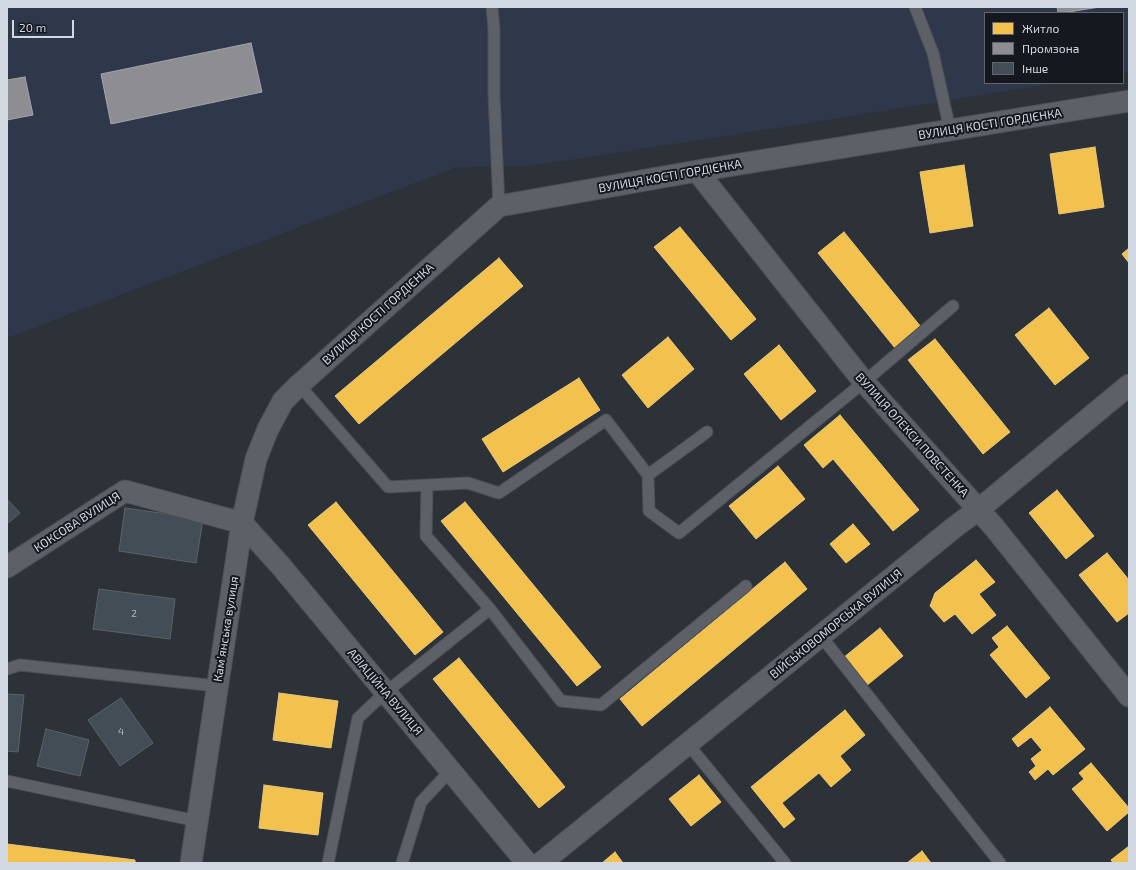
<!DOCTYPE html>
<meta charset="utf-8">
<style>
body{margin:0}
#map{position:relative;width:1136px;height:870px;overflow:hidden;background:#2d3239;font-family:"Exo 2",sans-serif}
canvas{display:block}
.frame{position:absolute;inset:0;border:8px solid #d2d8e1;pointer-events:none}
.legend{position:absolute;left:984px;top:12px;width:140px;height:72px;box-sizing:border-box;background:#15181f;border:1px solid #61656d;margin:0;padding:5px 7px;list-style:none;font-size:12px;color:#d2d8e1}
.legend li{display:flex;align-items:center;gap:8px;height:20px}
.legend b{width:20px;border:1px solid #61656d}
.scale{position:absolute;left:12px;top:20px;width:62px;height:18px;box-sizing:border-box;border:2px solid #d2d8e1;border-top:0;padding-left:5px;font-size:12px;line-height:14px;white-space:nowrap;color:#d2d8e1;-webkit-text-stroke:3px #15181f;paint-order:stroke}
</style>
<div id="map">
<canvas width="1136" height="870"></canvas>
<div class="frame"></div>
<ul class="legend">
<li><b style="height:11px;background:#f2c14e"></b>Житло</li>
<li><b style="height:11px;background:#8d8d92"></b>Промзона</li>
<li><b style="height:11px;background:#424d56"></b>Інше</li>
</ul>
<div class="scale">20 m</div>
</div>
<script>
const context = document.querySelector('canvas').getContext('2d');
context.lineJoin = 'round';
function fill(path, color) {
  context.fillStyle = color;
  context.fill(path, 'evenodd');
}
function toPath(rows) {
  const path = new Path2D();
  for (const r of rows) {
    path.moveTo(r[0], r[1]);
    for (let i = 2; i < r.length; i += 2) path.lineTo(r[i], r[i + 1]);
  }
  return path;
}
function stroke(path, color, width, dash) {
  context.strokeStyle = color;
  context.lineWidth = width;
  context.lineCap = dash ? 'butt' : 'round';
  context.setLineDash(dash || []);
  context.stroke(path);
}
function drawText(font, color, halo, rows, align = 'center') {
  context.font = font + ' "Exo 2",sans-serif';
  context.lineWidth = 4;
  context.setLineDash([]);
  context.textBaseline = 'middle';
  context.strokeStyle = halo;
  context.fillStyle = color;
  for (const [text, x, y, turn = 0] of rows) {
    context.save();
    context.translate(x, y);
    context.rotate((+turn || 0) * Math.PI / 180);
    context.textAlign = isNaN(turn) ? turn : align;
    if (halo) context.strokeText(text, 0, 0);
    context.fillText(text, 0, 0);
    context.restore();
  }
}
fill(toPath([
 [7,7,1129,7,1129,71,1123,72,1123,13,985,13,985,83,1056,83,778,128,531,166,457,167,7,338]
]), '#2e384a');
const homes = toPath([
 [1095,147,1104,207,1059,214,1050,154,1095,147],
 [964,165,973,226,930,233,920,172,964,165],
 [680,227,756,319,731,340,654,247,680,227],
 [844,232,921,327,895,348,818,253,844,232],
 [1129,248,1129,263,1122,254,1129,248],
 [499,258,523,286,359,424,335,396,499,258],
 [1049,308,1089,358,1055,385,1015,335,1049,308],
 [668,337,694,369,648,408,622,375,668,337],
 [935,339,1010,432,983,454,908,360,935,339],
 [779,345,816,391,781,420,744,374,779,345],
 [579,378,600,410,503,472,482,439,579,378],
 [840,415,919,510,893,531,833,459,823,468,804,445,840,415],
 [778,466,805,499,756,539,729,506,778,466],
 [1057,490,1094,536,1066,559,1029,513,1057,490],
 [336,502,443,632,415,655,308,525,336,502],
 [465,502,601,667,577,686,441,521,465,502],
 [853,524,870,544,846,563,830,544,853,524],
 [1107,553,1129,580,1129,613,1117,622,1079,575,1107,553],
 [976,560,995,582,979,594,996,615,972,634,955,614,944,622,930,606,935,593,976,560],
 [785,562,807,589,642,726,620,699,785,562],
 [1007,626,1050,678,1026,698,990,655,999,647,992,638,1007,626],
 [880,628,903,656,866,686,843,658,880,628],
 [459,658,565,787,539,808,433,679,459,658],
 [279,693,338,701,331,748,273,740,279,693],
 [1050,707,1085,749,1053,775,1048,769,1035,780,1029,772,1036,766,1031,759,1042,750,1031,737,1018,747,1012,739,1050,707],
 [845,710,865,735,840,756,851,770,831,787,819,773,782,803,795,819,784,828,751,787,845,710],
 [1091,763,1129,808,1129,812,1107,831,1072,789,1084,779,1079,773,1091,763],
 [699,775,721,802,691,826,669,799,699,775],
 [264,785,323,793,318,835,259,828,264,785],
 [7,844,135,860,135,863,7,863,7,844],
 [1129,846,1129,863,1113,863,1111,860,1129,846],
 [922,851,931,863,907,863,922,851],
 [615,852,623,863,602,863,615,852]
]);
fill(homes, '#f2c14e');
stroke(homes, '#e8c87a', 1);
const industry = toPath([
 [1057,7,1100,7,1062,13,1058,13,1057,7],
 [251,43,262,92,111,124,101,74,251,43],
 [25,77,33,115,7,120,7,80,25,77]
]);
fill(industry, '#8d8d92');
stroke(industry, '#a2a4aa', 1);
const building = toPath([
 [7,499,20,513,7,524,7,499],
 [125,508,203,519,196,563,119,551,125,508],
 [99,589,175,599,170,639,93,629,99,589],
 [7,694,24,695,18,752,7,751,7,694],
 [121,698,153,743,120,766,88,720,121,698],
 [46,729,89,740,80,776,37,766,46,729]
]);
fill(building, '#424d56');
stroke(building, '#5d6368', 1);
const lane = toPath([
 [492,7,494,29,494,95,499,206],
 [915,7,933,53,950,130],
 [299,385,388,487,468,483,499,493,606,420,648,475,649,511,679,533,864,382,953,306],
 [648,475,707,432],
 [427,485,426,536,490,609,561,701,601,705,746,586],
 [821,636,1000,863],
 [7,669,20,665,217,686],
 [688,744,785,863],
 [7,781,197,821],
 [328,863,358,718,386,692,490,609],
 [402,863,421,802,450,771]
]);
const street = toPath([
 [697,171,864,382,994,527,1129,696],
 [7,567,125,491,242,523,280,565,527,863],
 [191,863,242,523,256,459,268,429,283,401,299,385,499,206,697,171,1129,101],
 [541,863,956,526,978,510,1129,385]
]);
stroke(lane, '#4b5056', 13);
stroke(street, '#4b5056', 23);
stroke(lane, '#5d6066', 11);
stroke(street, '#5d6066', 21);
drawText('10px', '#aeb5be', null, [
 ["2",134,614],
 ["4",121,732]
]);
drawText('12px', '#d2d8e1', '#15181f', [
 ["ВУЛИЦЯ КОСТІ ГОРДІЄНКА",990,124,-9],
 ["ВУЛИЦЯ КОСТІ ГОРДІЄНКА",670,176,-10],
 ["ВУЛИЦЯ КОСТІ ГОРДІЄНКА",378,314,-42],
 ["ВУЛИЦЯ ОЛЕКСИ ПОВСТЕНКА",912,435,48],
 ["КОКСОВА ВУЛИЦЯ",77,522,-33],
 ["ВІЙСЬКОВОМОРСЬКА ВУЛИЦЯ",836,624,-39],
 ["Камʼянська вулиця",226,629,-81],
 ["АВІАЦІЙНА ВУЛИЦЯ",385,692,50]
]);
</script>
